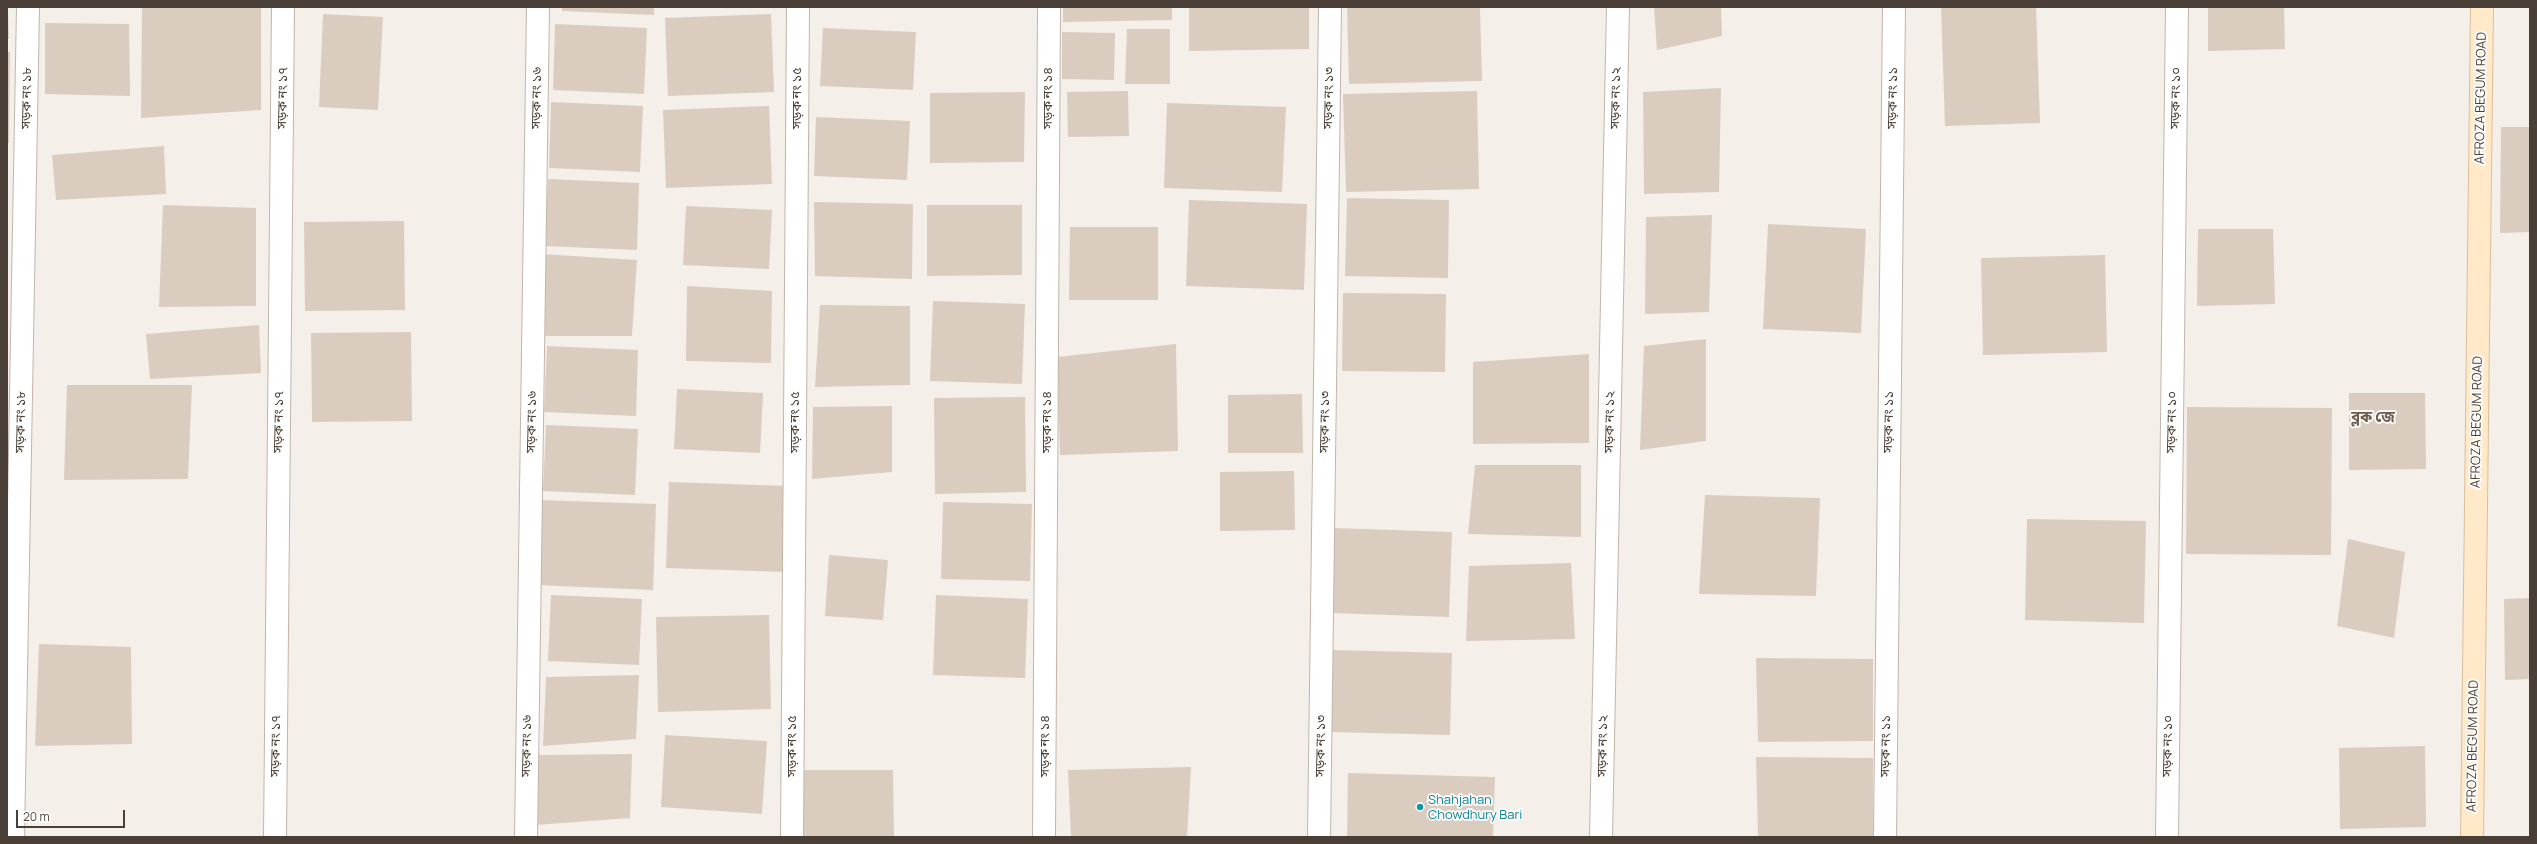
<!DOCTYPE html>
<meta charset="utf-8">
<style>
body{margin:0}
#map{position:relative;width:2537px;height:844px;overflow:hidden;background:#f5efe9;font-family:Manrope,sans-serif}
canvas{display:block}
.frame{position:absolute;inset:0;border:8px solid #4a3f36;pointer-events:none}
.scale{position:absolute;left:16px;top:810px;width:109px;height:18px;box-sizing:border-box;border:2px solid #4a3f36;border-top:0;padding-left:5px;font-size:12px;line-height:14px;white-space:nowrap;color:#4a3f36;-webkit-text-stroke:3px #fff;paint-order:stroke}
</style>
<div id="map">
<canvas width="2537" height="844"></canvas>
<div class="frame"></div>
<div class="scale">20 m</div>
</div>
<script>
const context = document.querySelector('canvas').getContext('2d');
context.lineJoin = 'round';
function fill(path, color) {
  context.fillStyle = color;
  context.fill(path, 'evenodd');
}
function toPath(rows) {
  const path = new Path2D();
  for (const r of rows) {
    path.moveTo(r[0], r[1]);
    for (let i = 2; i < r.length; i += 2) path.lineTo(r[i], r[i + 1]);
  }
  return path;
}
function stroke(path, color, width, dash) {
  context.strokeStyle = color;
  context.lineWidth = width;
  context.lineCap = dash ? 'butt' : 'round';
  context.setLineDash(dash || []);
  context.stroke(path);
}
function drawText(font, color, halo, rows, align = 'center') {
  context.font = font + ' Manrope,"Noto Sans Bengali",sans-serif';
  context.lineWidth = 3.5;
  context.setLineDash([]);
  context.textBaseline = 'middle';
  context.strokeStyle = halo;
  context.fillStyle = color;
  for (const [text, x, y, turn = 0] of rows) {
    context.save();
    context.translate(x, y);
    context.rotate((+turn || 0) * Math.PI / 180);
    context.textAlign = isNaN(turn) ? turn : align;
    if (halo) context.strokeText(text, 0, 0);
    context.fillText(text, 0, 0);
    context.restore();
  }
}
fill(toPath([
 [142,7,261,7,261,110,141,118],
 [562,7,654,7,654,15,562,11],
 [1063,7,1172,7,1172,20,1063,22],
 [1189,7,1309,7,1309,49,1189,51],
 [1347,7,1480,7,1482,81,1349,84],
 [1654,7,1721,7,1722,36,1657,50],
 [1941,7,2036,7,2040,123,1945,126],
 [2208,7,2284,7,2285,49,2208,51],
 [7,8,8,8,9,39,7,39],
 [323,14,383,17,378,110,319,107],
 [771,14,774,92,668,96,665,18],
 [45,23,129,24,130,96,45,94],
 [555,24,647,28,644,94,553,90],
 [823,28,916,32,913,90,820,86],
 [1127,29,1170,29,1170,84,1125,84],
 [1062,32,1115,33,1114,80,1062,79],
 [7,52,10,52,9,143,7,143],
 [1721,88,1719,192,1644,194,1643,92],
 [1128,91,1129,136,1068,137,1067,92],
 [1477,91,1479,189,1346,192,1343,94],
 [1025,92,1024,162,930,163,930,93],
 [551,102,643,106,640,172,549,168],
 [1167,103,1286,107,1282,192,1164,188],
 [769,106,772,184,666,188,663,110],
 [816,117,910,121,907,180,814,176],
 [2501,127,2530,127,2530,232,2500,233],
 [164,146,166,194,56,200,52,155],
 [548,179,639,183,637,250,545,246],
 [1347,198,1449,200,1448,278,1345,276],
 [1189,200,1307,204,1304,290,1186,286],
 [814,202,913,204,912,279,815,276],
 [163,205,256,208,256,306,159,307],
 [927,205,1022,205,1022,275,927,276],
 [686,206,772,210,769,269,683,265],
 [1712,215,1709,312,1645,314,1646,217],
 [404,221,405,310,305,311,304,222],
 [1768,224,1866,229,1861,333,1763,329],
 [1070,227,1158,227,1158,300,1069,300],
 [2198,229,2273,229,2275,304,2197,306],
 [541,254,637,260,632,336,541,336],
 [2105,255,2107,352,1983,355,1981,258],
 [687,286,772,291,771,363,686,361],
 [1343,293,1446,294,1445,372,1342,371],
 [933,301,1025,304,1022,384,930,381],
 [820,305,910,306,910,385,815,387],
 [259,325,261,373,150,379,146,334],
 [411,332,412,421,312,422,311,333],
 [1706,339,1706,441,1640,450,1644,346],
 [1176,344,1178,451,1060,455,1057,357],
 [547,346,638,350,636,416,544,412],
 [1589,354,1589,443,1473,444,1473,362],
 [67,385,192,385,188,479,64,480],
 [677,389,763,393,760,453,674,449],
 [2349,393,2425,393,2426,469,2349,470],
 [1302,394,1303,453,1228,453,1228,395],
 [1025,397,1026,492,935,494,934,398],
 [892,406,892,472,812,479,813,407],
 [2187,407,2332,408,2331,555,2186,554],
 [546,425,638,429,635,495,543,491],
 [1475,465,1581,465,1581,537,1468,534],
 [1294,471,1295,530,1220,531,1220,472],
 [669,482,787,486,785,572,666,568],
 [1705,495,1820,498,1816,596,1699,594],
 [538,500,656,504,653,590,535,585],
 [943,502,1032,504,1030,581,941,579],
 [2027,519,2146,521,2144,623,2025,620],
 [1334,528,1452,532,1449,617,1331,613],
 [2348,539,2405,552,2394,638,2337,626],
 [829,555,888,560,883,620,825,616],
 [1571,563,1575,639,1466,641,1469,566],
 [551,595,642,599,639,665,548,661],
 [936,595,1028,599,1025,678,933,675],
 [2530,598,2530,679,2505,680,2504,599],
 [769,615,771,709,658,712,656,617],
 [39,644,131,647,132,744,35,746],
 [1332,650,1452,653,1450,735,1332,732],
 [1756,658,1873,659,1873,741,1758,742],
 [639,675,636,739,543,746,546,677],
 [665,735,767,741,762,814,661,807],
 [2425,746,2426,827,2340,829,2339,748],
 [632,754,630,818,535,825,539,755],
 [1756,757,1873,758,1873,837,1758,837],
 [1191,767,1187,837,1071,837,1068,770],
 [803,770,893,770,894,837,800,837],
 [1348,773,1495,777,1493,837,1347,837]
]), '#dbccc0');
const street = toPath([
 [13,837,28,7],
 [275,837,283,7],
 [526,837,538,7],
 [792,837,798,7],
 [1044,837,1049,7],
 [1319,837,1330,7],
 [1601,837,1618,7],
 [1885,837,1894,7],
 [2167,837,2177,7]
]);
const secondary = toPath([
 [2472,837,2482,7]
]);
stroke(street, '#c2b5ab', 24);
stroke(secondary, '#dbbe98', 24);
stroke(street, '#fff', 22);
stroke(secondary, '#ffe9c9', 22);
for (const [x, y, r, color] of [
 [1420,807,4,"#0f9aa8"]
]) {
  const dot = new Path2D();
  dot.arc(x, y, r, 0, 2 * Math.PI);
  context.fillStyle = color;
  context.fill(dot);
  stroke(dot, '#fff', 1.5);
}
drawText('13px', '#4a3f36', '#fff', [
 ["সড়ক নং ১৮",27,98,-89],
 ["সড়ক নং ১৭",283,98,-89],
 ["সড়ক নং ১৬",537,98,-89],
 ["সড়ক নং ১৫",797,98,-90],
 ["সড়ক নং ১৪",1048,98,-90],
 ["সড়ক নং ১৩",1329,98,-89],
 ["সড়ক নং ১২",1616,98,-89],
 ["সড়ক নং ১১",1893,98,-89],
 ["সড়ক নং ১০",2176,98,-89],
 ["AFROZA BEGUM ROAD",2481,98,-89],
 ["সড়ক নং ১৮",21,422,-89],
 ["সড়ক নং ১৭",279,422,-89],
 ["সড়ক নং ১৬",532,422,-89],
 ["সড়ক নং ১৫",795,422,-90],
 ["সড়ক নং ১৪",1047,422,-90],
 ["সড়ক নং ১৩",1325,422,-89],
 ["সড়ক নং ১২",1610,422,-89],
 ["সড়ক নং ১১",1889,422,-89],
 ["সড়ক নং ১০",2172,422,-89],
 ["AFROZA BEGUM ROAD",2477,422,-89],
 ["সড়ক নং ১৭",276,746,-89],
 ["সড়ক নং ১৬",527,746,-89],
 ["সড়ক নং ১৫",792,746,-90],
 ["সড়ক নং ১৪",1045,746,-90],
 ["সড়ক নং ১৩",1321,746,-89],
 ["সড়ক নং ১২",1603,746,-89],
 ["সড়ক নং ১১",1886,746,-89],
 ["সড়ক নং ১০",2168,746,-89],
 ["AFROZA BEGUM ROAD",2473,746,-89]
]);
drawText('13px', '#0d838f', '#fff', [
 ["Shahjahan",1428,800],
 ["Chowdhury Bari",1428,815]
], 'left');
drawText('bold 15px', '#6d5b4d', '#fff', [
 ["ব্লক জে",2373,418]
]);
</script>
